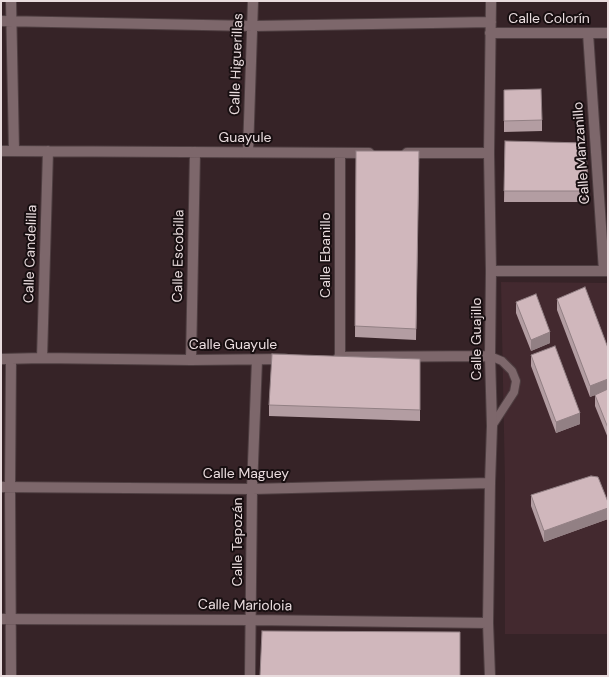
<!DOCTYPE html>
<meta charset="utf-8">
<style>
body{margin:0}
#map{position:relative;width:609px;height:677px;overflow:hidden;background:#362327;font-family:"DM Sans",sans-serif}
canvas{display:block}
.frame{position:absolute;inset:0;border:2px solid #e9dcde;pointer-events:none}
</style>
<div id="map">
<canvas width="609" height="677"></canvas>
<div class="frame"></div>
</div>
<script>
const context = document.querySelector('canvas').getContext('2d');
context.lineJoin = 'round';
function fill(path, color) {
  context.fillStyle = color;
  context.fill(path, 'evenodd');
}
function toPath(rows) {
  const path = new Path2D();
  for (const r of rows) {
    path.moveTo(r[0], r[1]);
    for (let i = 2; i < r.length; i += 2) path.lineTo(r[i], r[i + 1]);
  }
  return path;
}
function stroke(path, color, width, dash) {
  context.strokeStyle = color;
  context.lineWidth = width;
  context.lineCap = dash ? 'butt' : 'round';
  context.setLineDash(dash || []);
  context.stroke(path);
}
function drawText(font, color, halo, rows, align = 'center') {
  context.font = font + ' "DM Sans",sans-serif';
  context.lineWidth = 4;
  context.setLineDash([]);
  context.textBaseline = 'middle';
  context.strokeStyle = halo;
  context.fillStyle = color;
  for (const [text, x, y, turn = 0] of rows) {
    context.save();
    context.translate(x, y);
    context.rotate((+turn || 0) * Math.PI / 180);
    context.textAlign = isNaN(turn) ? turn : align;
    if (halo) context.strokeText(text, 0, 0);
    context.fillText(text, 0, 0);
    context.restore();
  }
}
fill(toPath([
 [501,282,608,283,608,634,505,634,505,482]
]), '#43292f');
const service = toPath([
 [490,356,502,361,512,371,516,381,514,392,492,426]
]);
const minor = toPath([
 [11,1,14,151],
 [1,21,253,26,491,22],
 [490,33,608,33],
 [588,33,604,271],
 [1,151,369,153],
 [248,152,253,1],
 [407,153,489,153],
 [491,271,608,271],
 [339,357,490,356],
 [340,357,340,153],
 [42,358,48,151],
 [1,359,42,358,191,360,285,359],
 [11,359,10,487,11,676],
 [191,360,195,152],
 [1,487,252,489,490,483],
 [1,619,252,620,488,623],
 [250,676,252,489,257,360],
 [490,676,488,623,490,483,492,426,490,356,491,271,489,153,491,1]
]);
stroke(service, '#4e3e41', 10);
stroke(minor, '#4e3e41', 12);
stroke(service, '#7d676b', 8);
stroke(minor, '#7d676b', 10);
fill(toPath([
 [504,90,542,120,542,131,504,132],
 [505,141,589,191,589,202,504,202],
 [356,151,419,162,416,340,355,337],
 [557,299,608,348,608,438,595,406,595,395,590,397,557,310],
 [516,302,550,343,531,351,516,313],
 [531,355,580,424,556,433,531,366],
 [420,359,420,421,269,416,269,405],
 [531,495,608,502,608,519,544,542,531,506]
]), '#b39da2');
fill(toPath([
 [550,332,550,343,531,351,531,340],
 [608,379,608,390,590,397,590,386],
 [580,413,580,424,556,433,556,422],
 [608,508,608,519,544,542,544,531]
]), '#928084');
const building = toPath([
 [541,89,542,120,504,121,504,90,541,89],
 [505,141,585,143,589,191,504,191,505,141],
 [356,151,419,151,416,329,355,326,356,151],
 [585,287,608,348,608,379,590,386,557,299,585,287],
 [536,294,550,332,531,340,516,302,536,294],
 [555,346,580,413,556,422,531,355,555,346],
 [272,354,420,359,420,410,269,405,272,354],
 [608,389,608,428,595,395,608,389],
 [591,476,598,477,608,502,608,508,544,531,531,495,591,476],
 [262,631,460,632,460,676,260,676,262,631]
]);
fill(building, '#d0b7bc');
stroke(building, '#928084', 1);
drawText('14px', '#e9dcde', '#180f11', [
 ["Calle Colorín",549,19],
 ["Calle Higuerillas",237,64,-88],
 ["Guayule",245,138],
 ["Calle Manzanillo",582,153,-94],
 ["Calle Candelilla",31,254,-88],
 ["Calle Ebanillo",326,255,-90],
 ["Calle Escobilla",179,256,-89],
 ["Calle Guajillo",477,339,-90],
 ["Calle Guayule",233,345],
 ["Calle Maguey",246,474],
 ["Calle Tepozán",238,542,-90],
 ["Calle Marioloia",245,606,1]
]);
</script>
